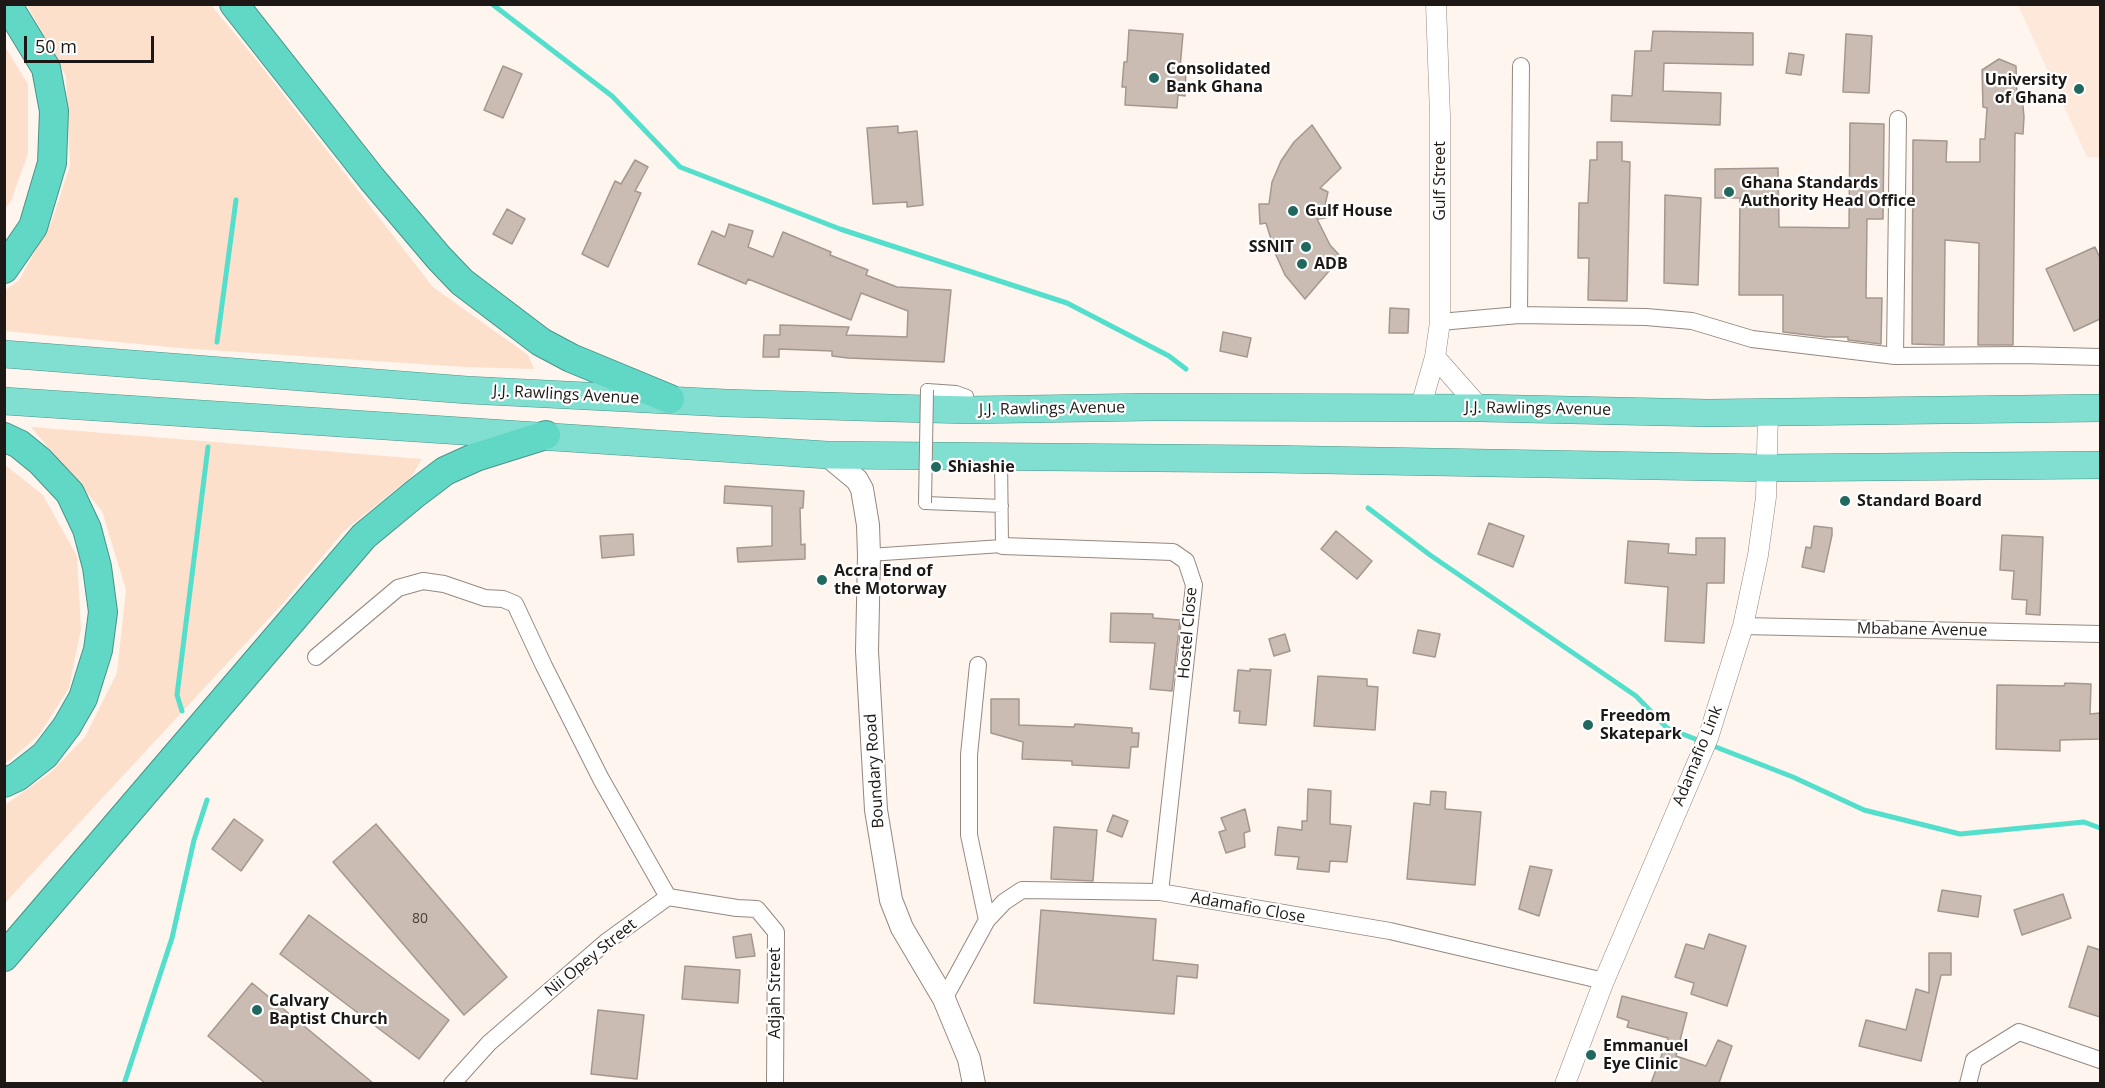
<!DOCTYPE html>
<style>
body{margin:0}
#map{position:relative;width:2105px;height:1088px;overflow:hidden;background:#fef5ef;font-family:"Open Sans",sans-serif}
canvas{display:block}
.frame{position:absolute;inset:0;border:6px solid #1d1815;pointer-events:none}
.scale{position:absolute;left:24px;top:36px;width:130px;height:27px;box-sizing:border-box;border:3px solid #1d1815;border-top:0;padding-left:8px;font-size:18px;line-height:21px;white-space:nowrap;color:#1d1815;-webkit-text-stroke:4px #fff;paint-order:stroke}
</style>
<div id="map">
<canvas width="2105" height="1088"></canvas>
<div class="frame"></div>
<div class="scale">50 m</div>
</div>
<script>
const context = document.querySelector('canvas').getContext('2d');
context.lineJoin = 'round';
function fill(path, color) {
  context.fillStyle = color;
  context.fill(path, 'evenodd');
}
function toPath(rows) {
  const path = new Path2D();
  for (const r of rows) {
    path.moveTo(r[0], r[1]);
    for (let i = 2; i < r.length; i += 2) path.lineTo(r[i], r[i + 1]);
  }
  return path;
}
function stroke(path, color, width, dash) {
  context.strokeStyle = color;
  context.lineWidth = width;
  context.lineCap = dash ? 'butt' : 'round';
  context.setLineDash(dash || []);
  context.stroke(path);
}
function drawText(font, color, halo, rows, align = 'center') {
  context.font = font + ' "Open Sans",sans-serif';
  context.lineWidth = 4.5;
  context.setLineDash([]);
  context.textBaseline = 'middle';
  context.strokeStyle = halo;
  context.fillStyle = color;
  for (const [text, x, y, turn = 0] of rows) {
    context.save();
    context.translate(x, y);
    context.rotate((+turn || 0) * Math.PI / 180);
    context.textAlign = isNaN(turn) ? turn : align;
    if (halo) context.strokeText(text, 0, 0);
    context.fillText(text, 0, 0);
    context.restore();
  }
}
fill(toPath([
 [2018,5,2100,5,2100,158,2087,157]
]), '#fde8da');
fill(toPath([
 [27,5,211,5,258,62,433,287,528,355,534,369,465,367,179,348,5,331,4,291,19,280,52,221,70,165,66,76],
 [4,45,28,84,28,154,11,201,5,209],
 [31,427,422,459,411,477,344,531,285,601,5,903,5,805,50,773,85,737,117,673,126,590,102,511],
 [4,464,43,495,77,556,81,629,69,688,39,735,10,760,5,763]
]), '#fde0cc');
stroke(toPath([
 [492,4,612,96,680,167,840,229,1067,303,1169,356,1186,369],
 [217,342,236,200],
 [1368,508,1430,555,1636,696,1667,728,1793,777,1864,810,1960,834,2084,822,2100,828],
 [182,711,177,695,208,447],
 [124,1084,172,938,194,840,207,800]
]), '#53dfcc', 5);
const building = toPath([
 [1129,30,1183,34,1180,68,1186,69,1185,96,1178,95,1177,108,1125,105,1126,87,1122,87,1124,62,1127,62,1129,30],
 [1653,31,1753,33,1753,65,1664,63,1663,91,1721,93,1720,125,1611,121,1612,95,1632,96,1635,51,1651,51,1653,31],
 [1846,34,1872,36,1869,93,1843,92,1846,34],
 [1789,53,1804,55,1801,75,1786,73,1789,53],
 [1999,59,2016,66,2017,96,2022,96,2024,117,2023,134,2015,133,2013,345,1978,345,1979,243,1945,240,1944,345,1912,344,1913,140,1947,141,1946,162,1980,162,1980,139,1985,139,1987,108,1983,107,1982,70,1999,59],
 [503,66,522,74,503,118,484,110,503,66],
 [1850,123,1884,124,1883,219,1867,219,1866,298,1882,298,1881,344,1848,340,1848,337,1825,337,1783,332,1783,295,1739,295,1740,198,1715,198,1715,169,1778,168,1779,227,1849,228,1850,123],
 [1312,125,1341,168,1320,188,1328,192,1325,205,1326,218,1317,219,1330,245,1341,257,1305,299,1285,275,1276,255,1266,223,1260,224,1259,204,1269,204,1272,182,1281,161,1294,142,1312,125],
 [898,126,898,133,917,131,923,205,907,207,907,202,873,204,867,128,898,126],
 [1597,142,1622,142,1622,161,1630,162,1627,301,1588,300,1589,258,1578,258,1579,203,1588,203,1590,160,1597,160,1597,142],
 [635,160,648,167,635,191,641,193,608,267,582,254,615,181,621,184,635,160],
 [1665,195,1701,198,1698,285,1664,283,1665,195],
 [507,209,525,219,512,244,493,234,507,209],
 [729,224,753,231,748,247,773,257,783,232,831,252,830,255,868,270,866,275,897,287,951,290,944,362,848,358,832,356,832,351,779,349,779,357,763,357,764,335,780,335,780,325,849,327,846,335,907,337,908,311,861,293,851,320,748,279,746,284,698,264,712,231,725,237,729,224],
 [2095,247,2100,258,2100,319,2074,331,2046,269,2095,247],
 [1390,308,1409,309,1408,333,1389,333,1390,308],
 [1223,332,1251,338,1247,357,1220,351,1223,332],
 [725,486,804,491,803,508,800,508,801,545,805,544,805,559,738,562,737,548,772,546,772,506,724,503,725,486],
 [1489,523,1524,536,1513,567,1478,554,1489,523],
 [1814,526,1832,528,1832,535,1824,572,1802,567,1806,547,1811,548,1814,526],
 [1336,531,1372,561,1357,579,1321,549,1336,531],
 [633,534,634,555,602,558,600,536,633,534],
 [2002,535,2043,537,2040,615,2026,614,2027,600,2012,599,2014,571,2000,570,2002,535],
 [1696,538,1725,538,1724,583,1707,583,1704,643,1665,641,1668,587,1625,583,1628,541,1669,544,1668,553,1696,555,1696,538],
 [1111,613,1153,614,1153,618,1180,620,1172,691,1150,689,1155,643,1110,642,1111,613],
 [1418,630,1440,634,1435,657,1413,653,1418,630],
 [1285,634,1290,651,1274,656,1269,639,1285,634],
 [1250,669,1271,670,1266,725,1239,723,1240,711,1234,711,1238,670,1250,671,1250,669],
 [1318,676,1367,679,1367,686,1378,687,1375,730,1314,726,1318,676],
 [2065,683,2091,684,2090,714,2100,713,2100,739,2060,740,2060,751,1996,749,1997,685,2064,686,2065,683],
 [991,699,1019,699,1019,725,1074,727,1075,724,1132,728,1132,733,1139,733,1138,747,1131,747,1129,768,1072,765,1072,761,1022,759,1023,742,991,733,991,699],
 [1308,789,1331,791,1330,824,1351,826,1347,862,1330,861,1329,872,1297,869,1299,857,1275,855,1278,827,1302,830,1302,821,1307,821,1308,789],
 [1431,791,1446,792,1445,809,1481,812,1475,885,1407,879,1414,803,1430,805,1431,791],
 [1245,809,1250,831,1244,833,1245,847,1226,853,1219,832,1226,830,1221,818,1245,809],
 [1113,815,1128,821,1122,837,1107,831,1113,815],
 [234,819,263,840,241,871,212,849,234,819],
 [376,824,507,977,464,1015,333,862,376,824],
 [1054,827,1097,830,1093,881,1051,879,1054,827],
 [1530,866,1552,870,1539,916,1519,909,1530,866],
 [1942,890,1981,896,1978,917,1938,911,1942,890],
 [2063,894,2071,918,2022,935,2014,910,2063,894],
 [1041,910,1156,919,1153,960,1198,965,1197,978,1177,976,1174,1014,1034,1003,1041,910],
 [309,915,449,1020,419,1059,280,954,309,915],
 [751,934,755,956,736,958,733,937,751,934],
 [1709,934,1746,946,1727,1006,1691,994,1694,983,1675,977,1686,944,1704,949,1709,934],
 [2088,946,2100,950,2100,1017,2069,1007,2088,946],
 [1929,953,1951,953,1951,975,1941,975,1921,1061,1859,1046,1866,1020,1906,1030,1916,989,1929,993,1929,953],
 [685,966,740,970,738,1003,682,999,685,966],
 [252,983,373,1083,265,1083,208,1036,252,983],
 [1622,996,1687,1013,1676,1056,1706,1066,1718,1040,1732,1046,1719,1083,1651,1083,1668,1038,1627,1027,1629,1021,1617,1017,1622,996],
 [598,1010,644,1015,637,1079,591,1074,598,1010]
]);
fill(building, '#cabcb3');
stroke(building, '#a5978f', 1.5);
const pedestrian = toPath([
 [927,390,956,392,967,396,969,410],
 [925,503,1002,506],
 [869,555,1002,546,1001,457]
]);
const minor = toPath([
 [1519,315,1521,66],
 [1440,322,1519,315,1646,317,1692,321,1752,339,1895,356,2022,355,2100,357],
 [1895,356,1898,119],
 [1002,546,1173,552,1186,561,1194,585,1160,892],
 [1743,626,2100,634],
 [316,657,398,588,423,581,444,584,485,598,503,599,515,604,544,666,601,779,668,897],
 [978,665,969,755,969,835,987,920],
 [944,999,987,920,1004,902,1022,890,1160,892,1390,931,1604,981],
 [452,1084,489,1043,606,942,668,897,737,908,757,909,776,932,775,1084],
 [1968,1084,1974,1060,2019,1032,2100,1060]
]);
const tertiary = toPath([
 [1435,357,1480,408],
 [1420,409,1435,357,1440,322,1440,116,1436,4],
 [1565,1084,1604,981,1708,738,1743,626,1758,555,1766,497,1768,412]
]);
const secondary = toPath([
 [827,455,857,480,862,489,868,525,869,555,867,651,876,810,891,900,902,928,944,999,969,1059,974,1084]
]);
const trunk = toPath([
 [4,354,467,390,726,403,891,408,969,410,1152,407,1480,408,1709,413,2100,408],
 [4,401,827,455,1268,459,1768,468,2100,465]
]);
const motorway = toPath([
 [234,4,372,179,439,258,462,282,541,342,571,358,670,399],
 [4,269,33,227,52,163,54,111,46,68,7,4],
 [4,437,19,444,40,461,70,493,87,529,97,567,103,612,98,650,83,698,67,726,45,755,17,777,4,783],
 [4,957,364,536,416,493,445,471,476,457,546,435]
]);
stroke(pedestrian, '#95887f', 14);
stroke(minor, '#95887f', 18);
stroke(tertiary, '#95887f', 21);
stroke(secondary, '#95887f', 24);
stroke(trunk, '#499487', 28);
stroke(motorway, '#499487', 30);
stroke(pedestrian, '#fff', 12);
stroke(minor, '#fff', 16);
stroke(tertiary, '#fff', 20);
stroke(secondary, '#fff', 22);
stroke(trunk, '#80dfd0', 27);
stroke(motorway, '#61d7c5', 28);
const pedestrianBridge = toPath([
 [925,503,927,390]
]);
stroke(pedestrianBridge, '#95887f', 14, []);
stroke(pedestrianBridge, '#fff', 12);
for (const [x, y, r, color] of [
 [1154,78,6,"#21695f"],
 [2079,89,6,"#21695f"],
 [1729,192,6,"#21695f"],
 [1293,211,6,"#21695f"],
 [1306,247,6,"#21695f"],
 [1302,264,6,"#21695f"],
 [936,467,6,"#21695f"],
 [1845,501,6,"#21695f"],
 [822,580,6,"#21695f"],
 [1588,725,6,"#21695f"],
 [257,1010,6,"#21695f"],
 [1591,1055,6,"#21695f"]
]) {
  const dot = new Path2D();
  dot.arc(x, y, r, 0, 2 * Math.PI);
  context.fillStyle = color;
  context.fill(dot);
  stroke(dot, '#fff', 2);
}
drawText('14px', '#48413c', null, [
 ["80",420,919]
]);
drawText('bold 16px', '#1d1815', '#fff', [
 ["Consolidated",1166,69],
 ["Bank Ghana",1166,87],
 ["University",2067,80,"right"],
 ["of Ghana",2067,98,"right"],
 ["Ghana Standards",1741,183],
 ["Authority Head Office",1741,201],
 ["Gulf House",1305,211],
 ["SSNIT",1294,247,"right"],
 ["ADB",1314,264],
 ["Shiashie",948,467],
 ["Standard Board",1857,501],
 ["Accra End of",834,571],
 ["the Motorway",834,589],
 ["Freedom",1600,716],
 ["Skatepark",1600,734],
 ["Calvary",269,1001],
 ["Baptist Church",269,1019],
 ["Emmanuel",1603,1046],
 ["Eye Clinic",1603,1064]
], 'left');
drawText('16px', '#1d1815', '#fff', [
 ["Gulf Street",1440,181,-90],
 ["J.J. Rawlings Avenue",566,395,3],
 ["J.J. Rawlings Avenue",1052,409,-1],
 ["J.J. Rawlings Avenue",1538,409,1],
 ["Mbabane Avenue",1922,630,1],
 ["Hostel Close",1188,633,-85],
 ["Adamafio Link",1698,756,-68],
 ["Boundary Road",875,771,-94],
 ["Adamafio Close",1248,908,10],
 ["Nii Opey Street",591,958,-39],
 ["Adjah Street",775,993,-90]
]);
</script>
